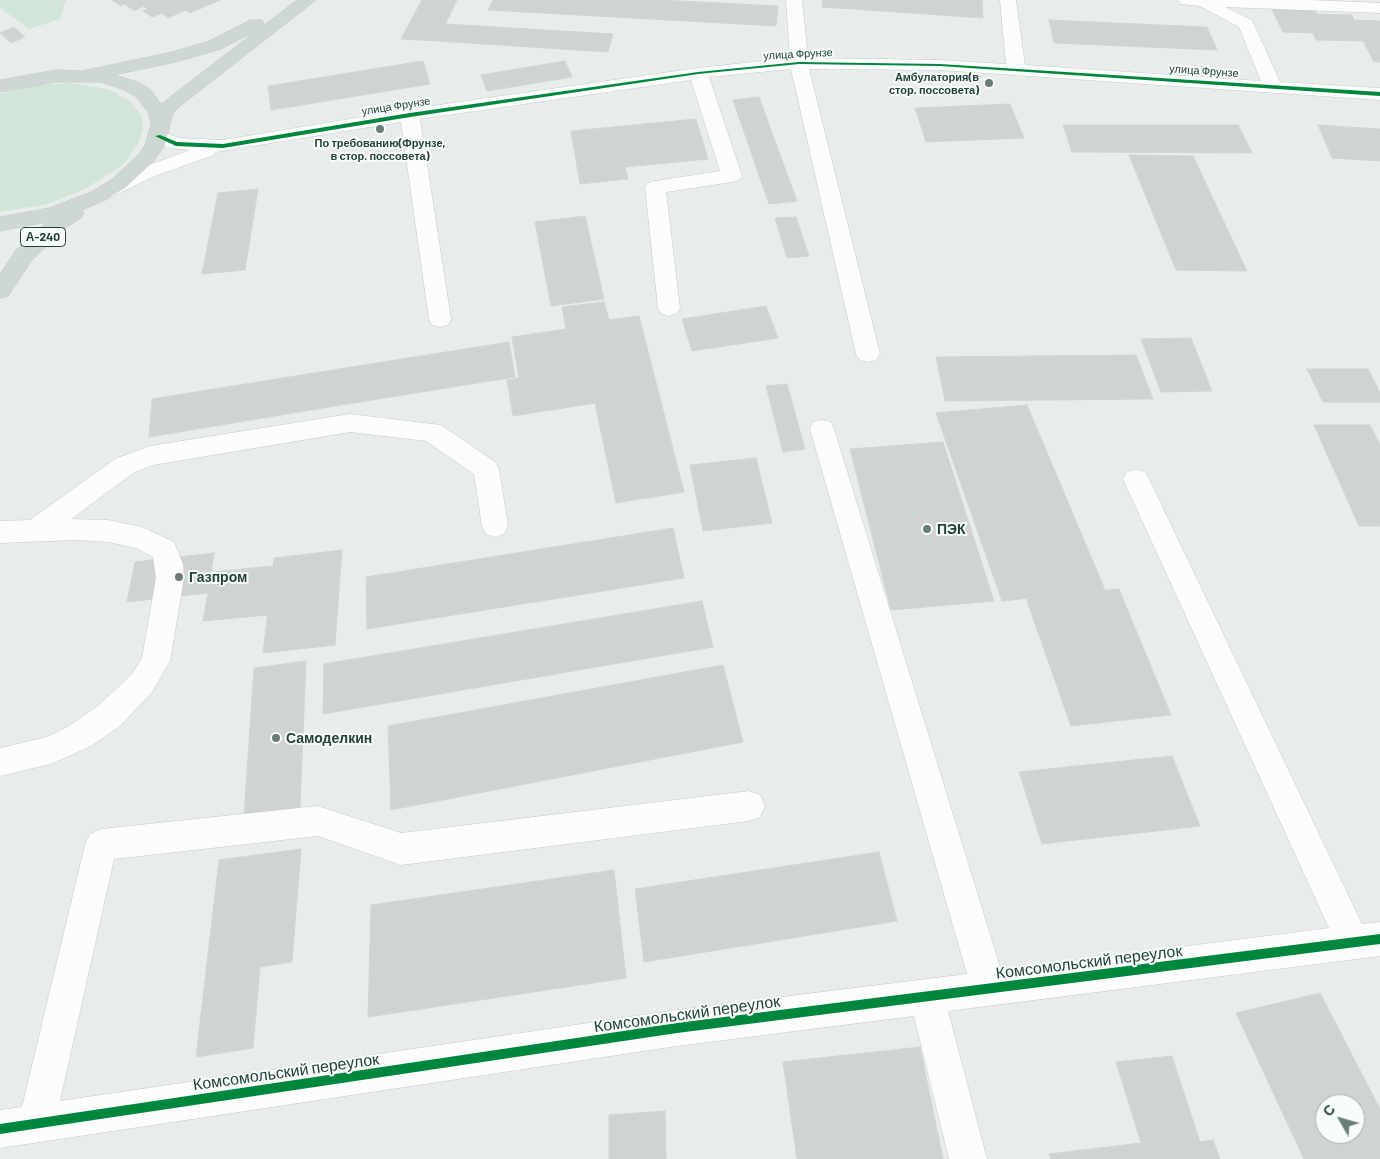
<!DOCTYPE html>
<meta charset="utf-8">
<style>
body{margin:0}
#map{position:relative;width:1380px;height:1159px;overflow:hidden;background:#e8edeb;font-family:Barlow,sans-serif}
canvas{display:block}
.north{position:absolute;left:1315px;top:1094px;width:50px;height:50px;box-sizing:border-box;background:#f7fbf9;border:1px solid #a3b1ad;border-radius:50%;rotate:308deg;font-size:14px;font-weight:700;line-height:20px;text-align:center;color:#24423a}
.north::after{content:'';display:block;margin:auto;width:18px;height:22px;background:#697e78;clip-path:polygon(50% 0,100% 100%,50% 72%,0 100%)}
</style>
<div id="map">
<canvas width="1380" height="1159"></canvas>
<div class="north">С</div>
</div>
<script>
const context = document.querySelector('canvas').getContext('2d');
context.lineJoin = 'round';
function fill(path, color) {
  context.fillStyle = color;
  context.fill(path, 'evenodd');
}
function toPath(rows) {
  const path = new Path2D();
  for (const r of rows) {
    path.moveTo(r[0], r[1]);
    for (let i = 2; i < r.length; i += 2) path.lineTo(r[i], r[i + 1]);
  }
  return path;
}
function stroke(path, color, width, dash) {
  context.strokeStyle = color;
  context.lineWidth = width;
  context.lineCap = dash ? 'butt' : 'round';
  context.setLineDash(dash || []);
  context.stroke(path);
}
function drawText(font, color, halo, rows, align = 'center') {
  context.font = font + ' Barlow,sans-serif';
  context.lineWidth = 4;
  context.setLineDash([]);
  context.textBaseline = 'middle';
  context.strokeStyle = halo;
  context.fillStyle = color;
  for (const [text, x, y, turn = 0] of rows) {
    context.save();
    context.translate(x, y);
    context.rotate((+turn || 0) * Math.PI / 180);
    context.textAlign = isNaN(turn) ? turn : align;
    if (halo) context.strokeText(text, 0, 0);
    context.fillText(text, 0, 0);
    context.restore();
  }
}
fill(toPath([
 [0,0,66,0,60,19,29,29,0,8],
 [67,83,108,89,129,100,142,116,143,128,139,142,124,164,85,189,48,204,0,212,0,94,32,86]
]), '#d1e6d8');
const building = toPath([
 [112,0,220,0,190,13,186,10,168,18,162,13,152,17,143,11,147,9,144,6,134,11,125,4,121,6,112,0],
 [422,0,457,0,437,41,401,39,422,0],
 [493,0,661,0,778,6,776,26,488,10,493,0],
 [823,0,982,0,983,18,822,7,823,0],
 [1270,6,1314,7,1317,14,1352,15,1354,20,1380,21,1380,62,1374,62,1363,41,1316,40,1313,33,1283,32,1270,6],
 [1049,20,1207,27,1217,50,1054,43,1049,20],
 [445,24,613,34,608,52,437,41,445,24],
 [14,27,25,37,11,43,0,33,14,27],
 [423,61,430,84,271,110,268,86,423,61],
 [565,61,572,77,487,91,481,75,565,61],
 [759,97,797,201,769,204,733,100,759,97],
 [1010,104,1024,138,926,142,915,108,1010,104],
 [696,119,708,159,625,167,628,179,580,184,571,131,696,119],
 [1063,125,1238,125,1252,153,1072,152,1063,125],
 [1318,125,1380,129,1380,161,1332,158,1318,125],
 [1129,155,1193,156,1247,271,1176,270,1129,155],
 [258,189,245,270,202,274,218,193,258,189],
 [585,216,604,299,551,306,535,222,585,216],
 [796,217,809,256,787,258,775,218,796,217],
 [604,302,609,320,639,316,684,492,616,503,595,403,513,416,507,380,519,378,512,337,566,329,562,307,604,302],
 [766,306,778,338,692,351,682,319,766,306],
 [1191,338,1212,391,1161,392,1141,339,1191,338],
 [509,342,515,377,341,405,339,369,509,342],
 [1136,355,1153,399,945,401,936,357,1136,355],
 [339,369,341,405,149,437,152,399,339,369],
 [1307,369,1368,369,1380,393,1380,402,1323,402,1307,369],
 [787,384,805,449,783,452,766,386,787,384],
 [1027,405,1105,590,1002,601,936,413,1027,405],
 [1314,425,1370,425,1380,445,1380,526,1359,526,1314,425],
 [943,442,994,601,891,610,850,449,943,442],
 [756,458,772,523,703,531,690,465,756,458],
 [673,528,684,578,367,629,366,577,673,528],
 [342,550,335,645,263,653,274,558,342,550],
 [214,553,211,572,273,566,268,615,203,621,208,593,127,602,135,562,214,553],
 [1119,589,1171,715,1071,726,1026,598,1119,589],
 [702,601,713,647,323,714,324,664,702,601],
 [306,661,300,807,244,816,254,668,306,661],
 [723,665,743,742,391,810,388,726,723,665],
 [1172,756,1200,826,1042,844,1019,772,1172,756],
 [301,849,292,962,260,967,253,1048,196,1057,219,860,301,849],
 [879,852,897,921,644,962,635,889,879,852],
 [614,870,626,978,368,1017,371,905,614,870],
 [1320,993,1380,1109,1380,1159,1304,1159,1236,1013,1320,993],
 [1325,1104,1355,1104,1355,1134,1325,1134,1325,1104],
 [920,1047,943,1159,797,1159,783,1062,920,1047],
 [1172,1056,1200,1142,1213,1140,1220,1159,1051,1159,1049,1154,1141,1143,1116,1062,1172,1056],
 [665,1111,666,1159,609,1159,609,1115,665,1111]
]);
fill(building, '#cfd4d2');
stroke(building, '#d1d6d4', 1);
const minor = toPath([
 [786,0,802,0,808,58,940,60,1006,64,1000,0,1016,0,1025,65,1261,81,1239,27,1200,6,1180,4,1178,0,1310,0,1380,3,1380,13,1225,7,1252,20,1280,82,1380,88,1380,100,940,70,809,69,880,354,876,360,868,362,860,360,856,354,791,69,709,77,742,176,739,180,732,182,666,192,680,308,677,313,669,316,661,313,658,308,645,187,648,183,655,181,720,171,691,80,420,119,451,319,448,325,440,327,432,325,429,319,401,122,216,152,214,155,155,176,111,197,104,199,97,197,94,193,97,189,141,168,190,150,169,148,151,140,148,136,151,132,158,130,179,138,223,140,410,109,698,68,790,58,786,0],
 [350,414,441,425,495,462,499,469,508,526,504,534,495,537,486,534,482,526,474,474,426,441,350,432,153,465,133,473,71,519,108,520,142,527,174,542,183,564,184,578,170,661,152,692,120,726,91,746,51,764,0,776,0,748,47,737,69,726,98,706,132,674,142,658,156,578,153,557,136,548,108,542,77,540,0,543,0,521,30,520,115,459,150,446,350,414],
 [822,420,831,422,834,429,1001,970,1329,928,1123,479,1127,472,1136,469,1145,472,1149,479,1362,924,1380,922,1380,956,948,1011,987,1159,949,1159,914,1016,677,1046,0,1148,0,1110,22,1107,85,845,90,834,101,829,318,806,401,833,749,791,760,795,765,806,760,817,749,821,401,865,318,836,114,859,60,1101,677,1010,967,974,810,429,813,422,822,420]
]);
const major = toPath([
 [297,0,316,0,179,107,173,113,165,145,153,162,125,188,105,200,82,210,84,213,81,218,64,229,32,260,8,296,0,298,0,274,16,250,47,222,0,231,0,217,49,208,91,192,111,180,139,154,145,145,151,124,148,112,136,97,124,90,100,82,56,82,0,92,0,80,56,70,82,71,172,52,209,41,250,20,262,20,264,25,297,0],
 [256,31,161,104,150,89,138,82,114,75,176,62,221,49,256,31]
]);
stroke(minor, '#c5cac8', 1);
stroke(major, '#c3ccc9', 1);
fill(minor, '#fcfcfc');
fill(major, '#cfd7d5');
fill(toPath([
 [799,62,940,64,1380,92,1380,96,940,66,799,64,698,74,410,117,223,148,176,146,155,136,160,135,177,142,223,144,410,113,698,72,799,62],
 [1380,934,1380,944,677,1033,0,1134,0,1124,677,1023,1380,934]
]), '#00873e');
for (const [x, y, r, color] of [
 [989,83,5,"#697e78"],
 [380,129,5,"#697e78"],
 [927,529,5,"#697e78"],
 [179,577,5,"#697e78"],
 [276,738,5,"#697e78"]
]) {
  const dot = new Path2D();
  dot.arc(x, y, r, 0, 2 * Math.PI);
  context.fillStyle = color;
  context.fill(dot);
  stroke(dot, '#f7fbf9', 2);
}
drawText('11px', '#24423a', '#f7fbf9', [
 ["улица Фрунзе",798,54,-3],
 ["улица Фрунзе",1204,71,4],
 ["улица Фрунзе",396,106,-9]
]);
drawText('bold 11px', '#24423a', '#f7fbf9', [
 ["Амбулатория(в",979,77],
 ["стор. поссовета)",979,90],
 ["По требованию(Фрунзе,",380,143,"center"],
 ["в стор. поссовета)",380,156,"center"]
], 'right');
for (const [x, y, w] of [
 [43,237,45]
]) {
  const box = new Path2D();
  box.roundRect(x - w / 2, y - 9.5, w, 19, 4);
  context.fillStyle = '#f7fbf9';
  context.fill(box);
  stroke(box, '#24423a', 1);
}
drawText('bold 12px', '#24423a', null, [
 ["А-240",43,237]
]);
drawText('bold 14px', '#24423a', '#f7fbf9', [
 ["ПЭК",937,529],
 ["Газпром",189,577],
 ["Самоделкин",286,738]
], 'left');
drawText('16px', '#24423a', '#f7fbf9', [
 ["Комсомольский переулок",1089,962,-7],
 ["Комсомольский переулок",687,1014,-8],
 ["Комсомольский переулок",286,1072,-8]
]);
</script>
